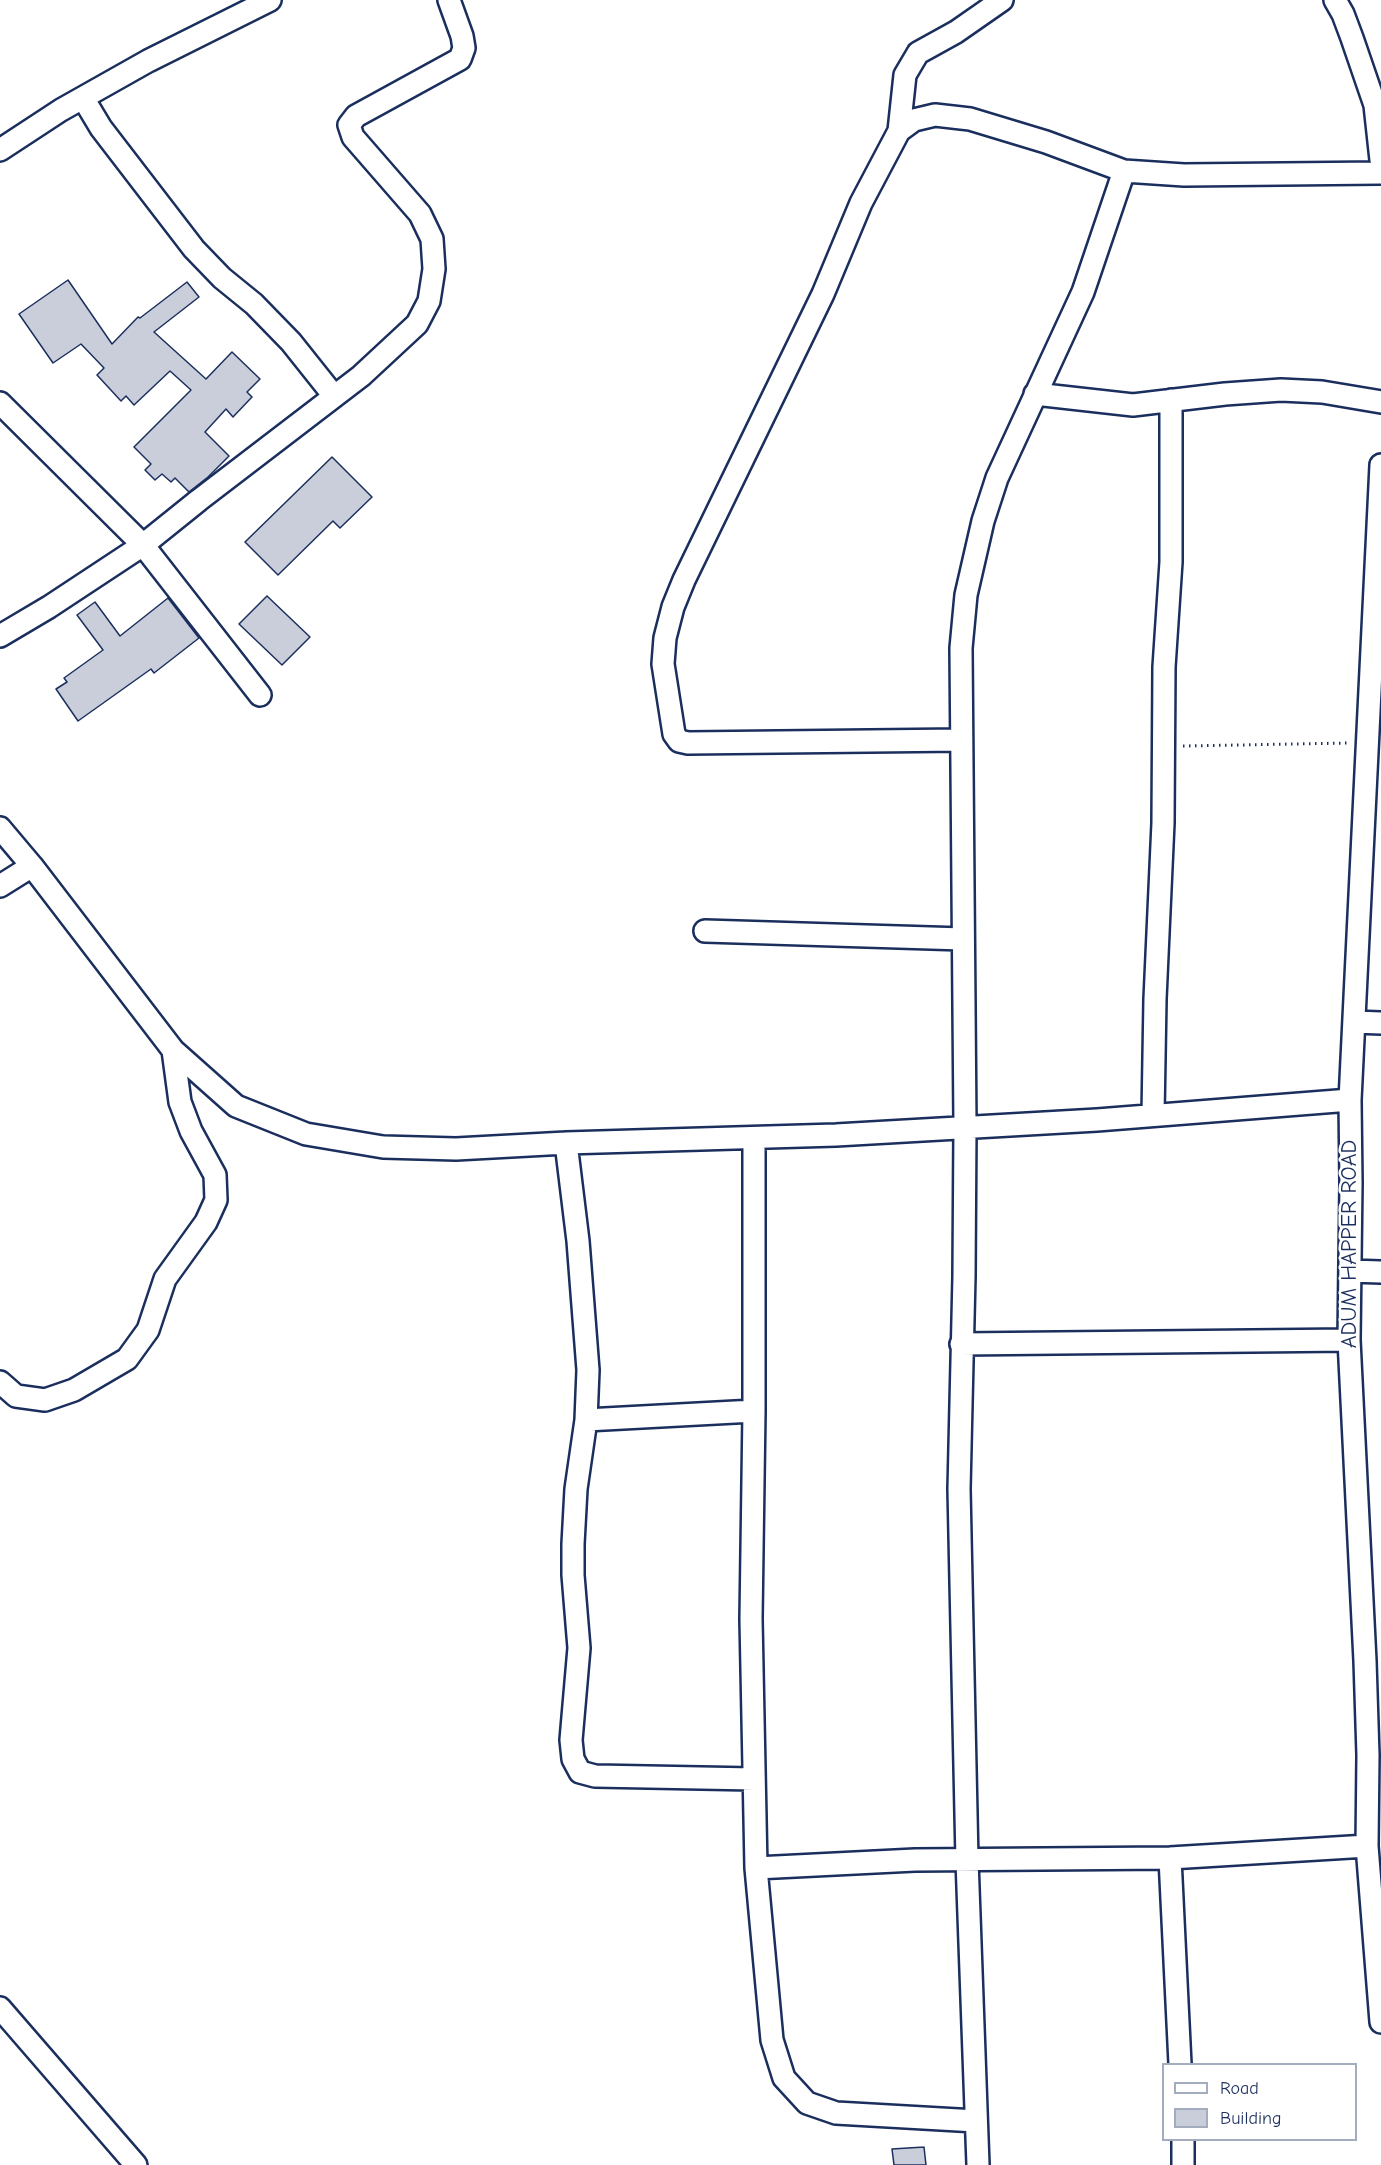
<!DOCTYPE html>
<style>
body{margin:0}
#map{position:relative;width:1381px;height:2165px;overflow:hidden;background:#fff;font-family:"Comic Neue",sans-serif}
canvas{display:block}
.legend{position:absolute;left:1162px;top:2063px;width:195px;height:78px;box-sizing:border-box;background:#fff;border:2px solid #a4acbf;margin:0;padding:8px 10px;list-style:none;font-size:18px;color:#1b2f5e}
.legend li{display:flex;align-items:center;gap:12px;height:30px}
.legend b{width:30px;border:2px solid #a4acbf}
</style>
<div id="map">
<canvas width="1381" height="2165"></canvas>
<ul class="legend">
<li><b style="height:8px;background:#fff"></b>Road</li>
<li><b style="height:16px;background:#caceda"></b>Building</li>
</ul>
</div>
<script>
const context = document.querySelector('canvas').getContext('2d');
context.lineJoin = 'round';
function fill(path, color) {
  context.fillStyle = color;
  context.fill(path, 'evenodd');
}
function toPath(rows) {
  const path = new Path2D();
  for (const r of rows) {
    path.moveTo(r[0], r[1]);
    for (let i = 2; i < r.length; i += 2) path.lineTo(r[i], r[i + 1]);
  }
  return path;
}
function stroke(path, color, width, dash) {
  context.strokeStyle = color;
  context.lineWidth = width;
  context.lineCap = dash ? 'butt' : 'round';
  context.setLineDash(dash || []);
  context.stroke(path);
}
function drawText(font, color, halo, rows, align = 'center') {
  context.font = font + ' "Comic Neue",sans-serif';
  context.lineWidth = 5;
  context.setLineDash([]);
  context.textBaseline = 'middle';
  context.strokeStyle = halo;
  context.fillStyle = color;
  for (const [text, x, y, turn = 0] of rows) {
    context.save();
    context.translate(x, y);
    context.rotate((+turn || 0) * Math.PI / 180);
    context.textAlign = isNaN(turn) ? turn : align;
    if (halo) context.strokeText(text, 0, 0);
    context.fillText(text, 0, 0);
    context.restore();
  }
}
const building = toPath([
 [68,280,112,344,138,317,140,318,187,282,199,297,154,332,206,379,232,352,260,379,247,392,252,397,233,417,226,409,205,432,229,456,208,477,189,492,175,478,171,482,162,474,155,480,145,470,151,464,134,447,191,390,170,371,134,405,126,396,121,401,97,375,104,368,81,344,53,363,19,314,68,280],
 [332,457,372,497,340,528,333,521,278,575,245,542,332,457],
 [267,596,310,637,282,665,239,624,267,596],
 [168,598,199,638,154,673,151,669,78,721,56,689,67,682,64,678,103,650,77,615,95,602,120,636,168,598],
 [924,2147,926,2165,894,2165,892,2149,924,2147]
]);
fill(building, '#caceda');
stroke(building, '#1b2f5e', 1.5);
const minor = toPath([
 [1335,0,1343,14,1352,38,1375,105,1381,160],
 [83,98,101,128,194,249,222,278,254,304,291,342,334,396],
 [899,131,905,75,918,53,956,32,1002,0],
 [0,150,61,110,148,61,270,0],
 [1035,394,1133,405,1225,394,1281,390,1322,392,1381,402],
 [0,403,143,545,260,695],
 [1381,465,1350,1100,1351,1183,1349,1340,1365,1661,1368,1755,1367,1846,1381,2022],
 [0,636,49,607,143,545,199,500,361,376,417,324,429,301,434,269,432,239,420,214,353,137,349,125,356,116,460,59,464,48,462,36,449,0],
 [961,740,688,743,679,741,674,734,663,664,665,638,673,607,684,580,823,294,861,203,899,131,914,120,935,115,970,119,1046,142,1124,171,1184,175,1381,173],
 [0,828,32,866,173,1050,236,1106,306,1134,383,1147,456,1149,566,1143,836,1135,1097,1120,1350,1100],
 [0,886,32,866],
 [705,931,963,939],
 [1354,1022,1381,1023],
 [1153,1115,1155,999,1163,823,1164,667,1171,562,1171,400],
 [754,1139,754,1411,751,1619,756,1868,772,2040,784,2078,807,2103,836,2113,976,2121],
 [566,1143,578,1241,588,1370,586,1420,576,1489,573,1544,573,1575,579,1648,571,1740,573,1759,580,1772,595,1776,754,1779],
 [1350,1271,1381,1272],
 [961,1344,1349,1340],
 [0,1382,16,1396,45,1400,74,1390,127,1359,148,1330,165,1279,206,1222,216,1200,215,1175,191,1131,180,1102,173,1050],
 [586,1420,754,1411],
 [1170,1858,1180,2064],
 [756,1868,915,1860,1170,1858,1367,1846],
 [0,2008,136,2165],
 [1183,2140,1183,2165],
 [978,2165,967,1860,959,1489,964,1276,965,1126,961,648,966,595,983,521,997,478,1083,292,1124,171]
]);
stroke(minor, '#1b2f5e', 26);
stroke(toPath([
 [1183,746,1348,743]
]), '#1b2f5e', 3, [1.5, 4.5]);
stroke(minor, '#fff', 21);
drawText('22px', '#1b2f5e', '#fff', [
 ["ADUM HAPPER ROAD",1350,1244,-90]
]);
</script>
